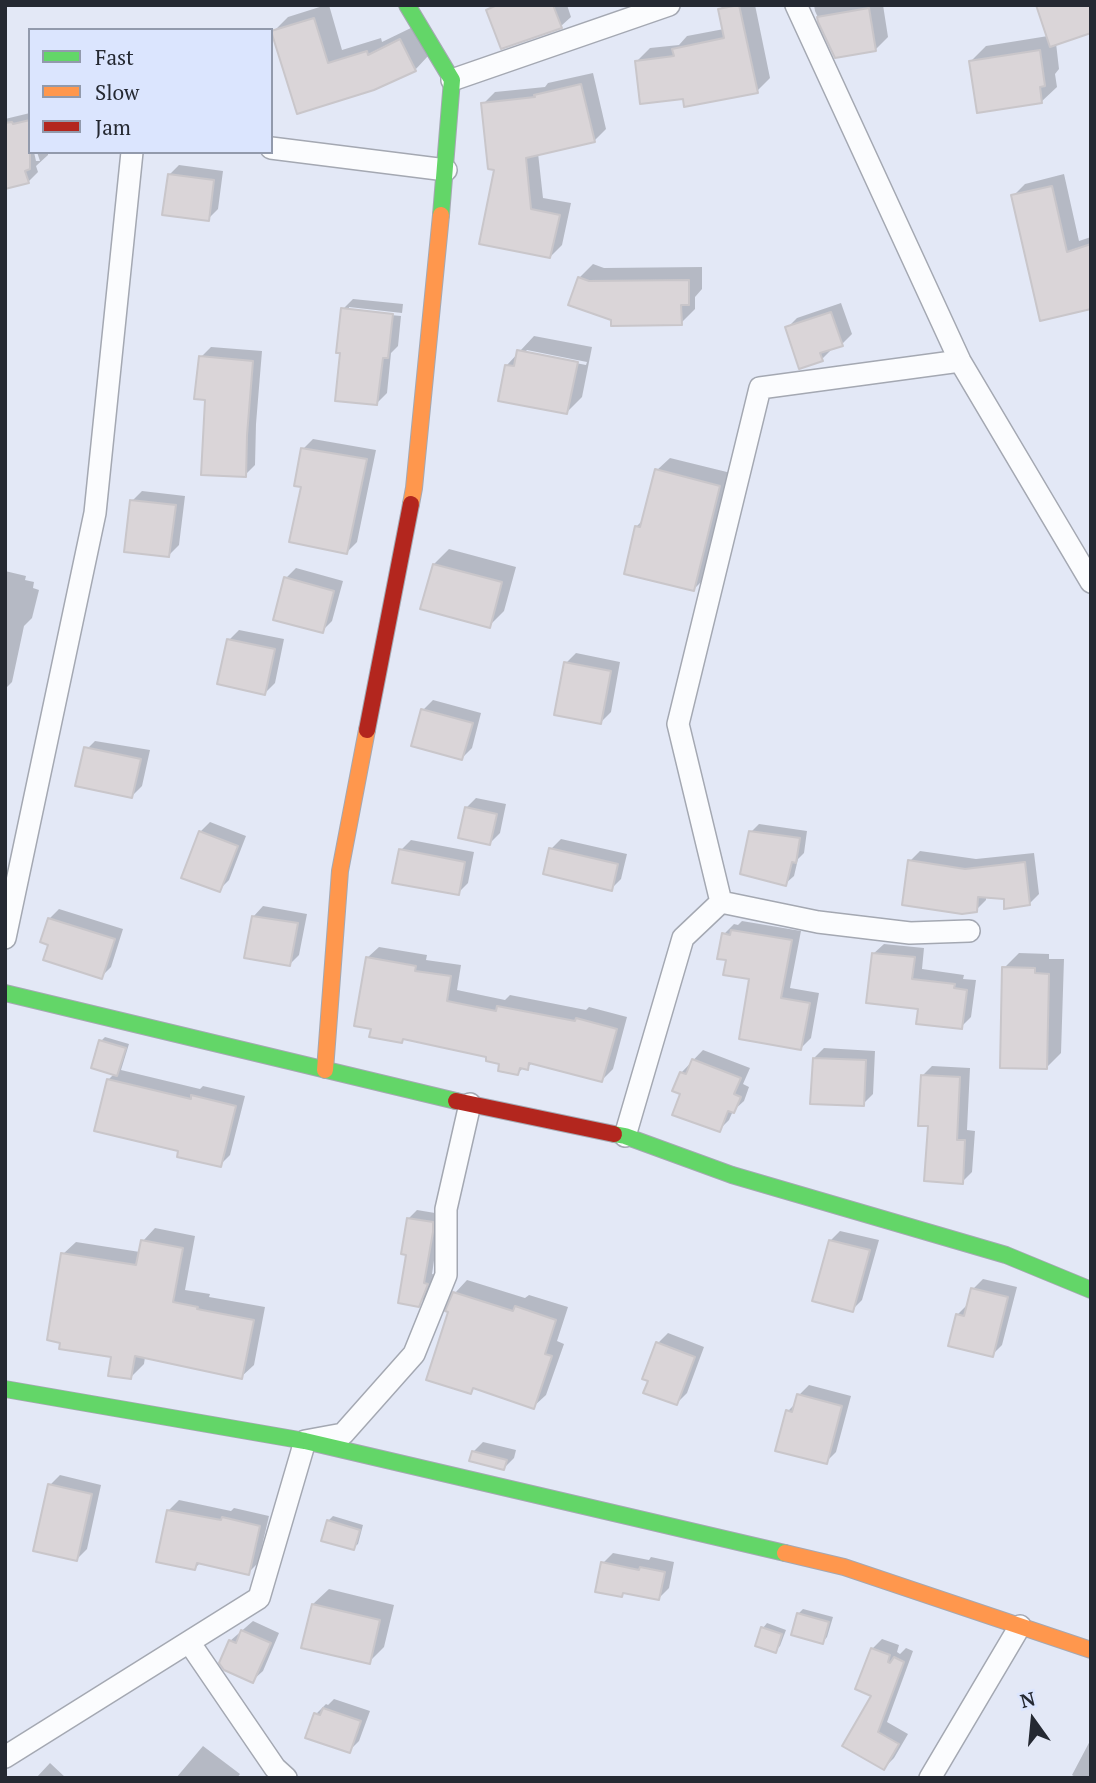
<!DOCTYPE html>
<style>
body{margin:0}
#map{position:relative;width:1096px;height:1783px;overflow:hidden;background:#e3e8f6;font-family:"PT Serif",serif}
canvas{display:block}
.frame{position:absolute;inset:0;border:7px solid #252932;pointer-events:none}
.legend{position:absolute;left:28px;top:28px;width:245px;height:126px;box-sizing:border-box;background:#dbe5fe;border:2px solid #929aac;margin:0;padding:9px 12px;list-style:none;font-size:21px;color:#252932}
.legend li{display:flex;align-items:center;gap:14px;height:35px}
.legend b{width:35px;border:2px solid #929aac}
.north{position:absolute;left:998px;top:1685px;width:70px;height:70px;-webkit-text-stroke:5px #dbe5fe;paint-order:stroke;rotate:345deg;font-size:19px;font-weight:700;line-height:28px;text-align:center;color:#252932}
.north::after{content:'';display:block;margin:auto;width:24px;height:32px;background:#252932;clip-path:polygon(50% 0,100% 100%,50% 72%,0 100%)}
</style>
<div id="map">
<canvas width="1096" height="1783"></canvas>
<div class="frame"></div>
<ul class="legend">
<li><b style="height:9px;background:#63d668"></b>Fast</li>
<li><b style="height:9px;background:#ff974d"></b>Slow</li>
<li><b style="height:9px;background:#b3261e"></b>Jam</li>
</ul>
<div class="north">N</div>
</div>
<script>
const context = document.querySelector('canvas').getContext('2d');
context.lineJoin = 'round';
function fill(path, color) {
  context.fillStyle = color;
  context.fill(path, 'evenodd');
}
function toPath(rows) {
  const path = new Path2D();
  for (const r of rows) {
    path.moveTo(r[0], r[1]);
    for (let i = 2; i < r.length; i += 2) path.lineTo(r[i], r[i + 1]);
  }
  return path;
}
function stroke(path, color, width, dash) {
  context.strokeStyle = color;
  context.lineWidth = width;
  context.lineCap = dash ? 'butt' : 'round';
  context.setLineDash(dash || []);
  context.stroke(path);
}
fill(toPath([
 [326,5,329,5,342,50,381,38,382,42,415,26,429,55,415,70,298,112,273,32,288,17],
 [493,5,567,5,571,17,561,26,488,10],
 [724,5,755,5,770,78,757,91,684,97,637,61,650,48,679,45,687,36,724,29,720,9],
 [814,5,883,5,888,37,875,50,836,56,815,11],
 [1048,36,1056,43,1059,69,1055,74,1057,87,1041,102,971,61,986,46],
 [593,73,606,129,594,141,538,153,543,198,571,203,562,245,550,257,496,168,483,104,495,92,545,87,548,83],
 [30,113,30,152,34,152,36,161,40,161,37,152,48,152,48,155,36,166,38,172,28,182,5,187,5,119],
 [179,165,223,171,218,209,208,219,169,175],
 [1064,174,1079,241,1091,237,1091,302,1013,196,1025,184],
 [593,264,604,268,702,267,702,289,695,297,695,309,681,323,613,319,579,278],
 [353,299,403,304,402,313,349,307,349,311,401,316,398,346,391,353,387,393,377,403,342,352,343,309],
 [841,303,852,334,842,344,831,348,832,349,822,359,787,328,797,318],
 [534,336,592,347,582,397,567,412,507,365],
 [527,350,587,362,586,365,524,353],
 [211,347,262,351,256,424,255,465,245,475,201,357],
 [313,439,376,450,357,542,347,552,303,486,303,449],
 [670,458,731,473,707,576,694,589,636,527,644,519,657,470],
 [142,491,185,496,179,545,169,555,132,501],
 [449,549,516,567,504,611,489,626,434,564],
 [296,568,343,581,332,621,322,631,286,578],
 [5,571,26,576,25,580,34,582,33,588,39,590,32,618,24,626,12,682,5,689],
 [239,630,284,639,275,683,265,693,229,640],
 [576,653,620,662,611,712,601,722,566,663],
 [433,700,481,713,472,748,462,758,423,710],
 [95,741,150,750,142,786,132,796,85,751],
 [476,798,506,804,500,833,490,843,466,808],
 [210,822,246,836,229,880,219,890,200,832],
 [759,824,807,831,804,853,798,859,794,876,785,884,751,832],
 [561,839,627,854,621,879,611,889,551,849],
 [411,840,474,852,468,883,458,893,401,850],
 [920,851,976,859,1034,853,1039,894,1029,904,1006,898,986,896,986,900,976,910,910,861],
 [263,906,307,914,299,955,289,965,253,917],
 [59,909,123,929,111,967,101,977,49,919],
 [742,921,801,931,790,988,819,993,811,1038,801,1048,751,978,728,959,724,934,734,924,738,925],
 [884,944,924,948,922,969,964,975,963,979,976,980,971,1017,961,1027,920,1007,873,954],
 [379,947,427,955,426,960,461,965,457,990,505,1000,510,995,586,1010,589,1007,627,1017,613,1069,602,1080,533,1062,527,1068,524,1067,518,1073,489,1055,405,1037,402,1041,373,1028,367,958],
 [1019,953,1049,954,1049,959,1064,959,1061,1053,1046,1068,1004,968],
 [105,1037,129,1044,121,1070,200,1089,203,1086,245,1096,230,1155,220,1165,109,1079,115,1073,101,1041],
 [824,1048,875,1051,873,1094,863,1104,814,1058],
 [703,1050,750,1068,743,1084,749,1087,744,1101,733,1111,729,1120,719,1130,683,1093,681,1073],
 [932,1066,970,1068,967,1130,975,1131,972,1172,962,1182,929,1124,922,1076],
 [417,1210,441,1214,432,1274,436,1275,427,1296,418,1305,408,1254,408,1219],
 [155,1228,195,1236,185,1290,210,1294,209,1297,265,1307,254,1365,241,1377,145,1357,144,1364,131,1377,113,1356,63,1254,76,1242,140,1252,143,1241],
 [840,1231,879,1240,862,1300,852,1310,830,1241],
 [983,1279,1017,1287,1002,1345,992,1355,957,1315,967,1305,973,1289],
 [467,1280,525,1298,529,1295,568,1307,557,1341,564,1344,546,1395,533,1407,475,1387,470,1392,455,1293],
 [668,1333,704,1347,687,1393,677,1403,658,1343],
 [809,1385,851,1396,836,1452,826,1462,788,1411,797,1402,799,1395],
 [483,1442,516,1450,514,1458,504,1468,473,1452],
 [60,1475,101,1485,87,1549,77,1559,50,1485],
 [179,1500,231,1511,234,1508,269,1516,258,1563,248,1573,201,1562,195,1568,169,1510],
 [333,1516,363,1525,358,1544,353,1548,328,1521],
 [613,1553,649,1560,651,1557,674,1562,669,1588,659,1598,626,1591,622,1595,603,1563],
 [329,1589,394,1605,384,1647,369,1662,313,1604],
 [803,1609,833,1617,827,1637,823,1642,798,1614],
 [253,1621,279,1633,263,1671,253,1680,230,1641],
 [767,1623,786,1630,780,1646,775,1651,763,1628],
 [882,1639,899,1645,897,1652,900,1654,906,1648,913,1651,887,1722,908,1734,894,1758,884,1768,844,1745,874,1695,872,1649],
 [334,1699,370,1711,359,1741,349,1751,316,1714,326,1704,328,1705],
 [1091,1739,1091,1778,1077,1778,1072,1775],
 [203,1746,240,1774,237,1778,176,1778],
 [50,1763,66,1778,36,1778]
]), '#0003');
const building = toPath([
 [497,5,553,5,562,28,501,49,486,10,497,5],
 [739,5,758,93,684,107,683,99,640,104,635,61,674,56,672,49,724,38,718,9,739,5],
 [1036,5,1091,5,1091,33,1050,47,1036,5],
 [869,8,876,51,835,58,818,22,817,17,869,8],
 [314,18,328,63,367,51,368,55,400,39,416,71,374,90,297,114,271,31,314,18],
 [1040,50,1045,86,1040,87,1042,103,977,113,969,61,1040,50],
 [581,84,595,142,526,158,531,209,560,215,550,258,479,244,494,170,488,169,481,103,535,97,534,95,581,84],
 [30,120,30,169,25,171,29,183,5,189,5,123,12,122,13,124,30,120],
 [168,174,214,180,209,221,162,215,168,174],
 [1052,186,1067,252,1091,244,1091,309,1040,321,1011,195,1052,186],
 [578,277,589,281,689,280,689,305,681,305,682,325,611,326,611,320,568,305,578,277],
 [341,308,393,314,388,358,383,358,377,405,335,401,340,353,336,353,341,308],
 [831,312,843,346,820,353,823,361,799,369,785,327,831,312],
 [517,350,578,362,567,414,498,401,505,365,514,366,517,350],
 [199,356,253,361,247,435,246,477,201,475,205,400,194,399,199,356],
 [301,448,367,459,347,554,289,542,301,487,294,486,301,448],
 [655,469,720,486,694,591,624,574,635,526,640,527,655,469],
 [130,500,176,505,169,557,124,552,130,500],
 [433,564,502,582,490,628,420,609,433,564],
 [284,577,334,591,323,633,273,620,284,577],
 [227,639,275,649,265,695,217,684,227,639],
 [564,662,611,671,601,724,554,715,564,662],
 [421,709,473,723,462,760,411,746,421,709],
 [84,747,141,759,132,798,75,786,84,747],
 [465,807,497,814,490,845,458,838,465,807],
 [199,831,238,846,220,892,181,878,199,831],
 [749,831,800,838,796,863,792,862,786,886,740,874,749,831],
 [549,848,618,864,612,891,543,874,549,848],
 [399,849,465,862,459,895,392,883,399,849],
 [908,860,965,869,1025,862,1030,905,1004,909,1004,899,978,897,977,912,962,914,902,905,908,860],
 [252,916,298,923,290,966,244,958,252,916],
 [48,918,115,939,102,979,43,960,48,945,40,942,48,918],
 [731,930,792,940,781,998,810,1003,801,1050,739,1039,749,979,723,975,726,960,717,959,722,933,730,935,731,930],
 [872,953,915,957,912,979,955,984,954,988,967,990,962,1029,916,1024,918,1009,866,1003,872,953],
 [366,957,416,966,415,971,451,976,447,1001,496,1011,497,1006,575,1021,576,1018,617,1029,602,1082,529,1063,528,1070,520,1068,518,1075,498,1071,499,1064,486,1061,486,1057,403,1039,402,1043,369,1037,371,1029,354,1026,366,957],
 [1002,967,1035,968,1035,973,1049,974,1047,1069,1000,1068,1002,967],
 [99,1040,126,1048,117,1076,91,1068,99,1040],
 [813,1058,866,1060,864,1106,810,1104,813,1058],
 [692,1059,741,1078,734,1094,741,1097,734,1113,728,1111,720,1132,672,1115,680,1094,672,1091,680,1072,686,1074,692,1059],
 [921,1075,960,1077,957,1140,965,1140,963,1184,924,1181,928,1126,918,1126,921,1075],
 [107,1079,191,1099,191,1095,236,1106,221,1167,177,1157,178,1151,94,1131,107,1079],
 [407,1218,433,1222,433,1232,424,1283,428,1284,419,1307,398,1303,406,1255,401,1254,407,1218],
 [141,1240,183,1248,173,1302,198,1307,197,1309,254,1320,242,1379,135,1356,131,1379,108,1376,111,1357,59,1349,60,1343,47,1340,61,1253,136,1265,141,1240],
 [829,1240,870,1250,853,1312,812,1301,829,1240],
 [971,1288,1008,1297,993,1357,948,1346,956,1314,964,1316,971,1288],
 [453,1292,513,1311,515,1306,556,1320,545,1354,552,1356,534,1409,473,1388,471,1394,426,1380,448,1312,445,1311,453,1292],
 [656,1342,695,1357,677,1405,643,1393,648,1381,642,1379,656,1342],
 [797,1394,842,1406,827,1464,775,1451,786,1410,792,1412,797,1394],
 [472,1451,507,1460,504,1470,469,1461,472,1451],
 [48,1484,92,1494,77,1561,33,1551,48,1484],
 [167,1510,221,1520,222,1517,260,1526,249,1575,197,1563,195,1570,156,1562,167,1510],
 [327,1520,360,1530,354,1550,321,1541,327,1520],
 [601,1562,639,1570,640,1567,665,1572,659,1600,623,1593,622,1597,595,1592,601,1562],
 [312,1604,380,1620,370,1664,301,1648,312,1604],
 [797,1613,829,1622,823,1644,791,1635,797,1613],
 [761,1627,782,1634,776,1653,755,1646,761,1627],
 [241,1630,271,1643,253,1683,224,1670,219,1663,229,1640,236,1643,241,1630],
 [871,1648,890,1655,888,1662,890,1663,894,1657,904,1662,878,1732,899,1744,884,1770,842,1746,871,1696,855,1689,871,1648],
 [323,1708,361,1721,350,1753,305,1738,314,1713,320,1715,323,1708]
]);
fill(building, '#dad5d8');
stroke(building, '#c9c6ca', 2);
const street = toPath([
 [796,5,960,361,1091,582],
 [452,80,669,5],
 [271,148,446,170],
 [721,902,818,922,910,933,969,931],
 [5,938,95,513,132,152],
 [625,1136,683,938,721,902,678,724,760,388,960,361],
 [189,1642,275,1768,286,1778],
 [5,1757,259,1598,305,1441,343,1434,414,1354,446,1275,446,1209,470,1104],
 [930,1778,1020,1626]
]);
const fast = toPath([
 [407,5,452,80,441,215],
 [5,993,456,1101],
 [614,1134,625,1136,732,1175,1006,1255,1091,1290],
 [5,1389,305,1441,785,1553]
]);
const slow = toPath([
 [411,504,414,488,441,215],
 [325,1070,340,871,367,730],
 [785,1553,844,1567,1091,1650]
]);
const jam = toPath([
 [367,730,411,504],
 [456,1101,614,1134]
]);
stroke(street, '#a4a8b2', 24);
stroke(fast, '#a4a8b2', 18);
stroke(slow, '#a4a8b2', 18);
stroke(jam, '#a4a8b2', 18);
stroke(street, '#fbfcfe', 21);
stroke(fast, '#63d668', 16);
stroke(slow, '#ff974d', 16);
stroke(jam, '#b3261e', 16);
</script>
